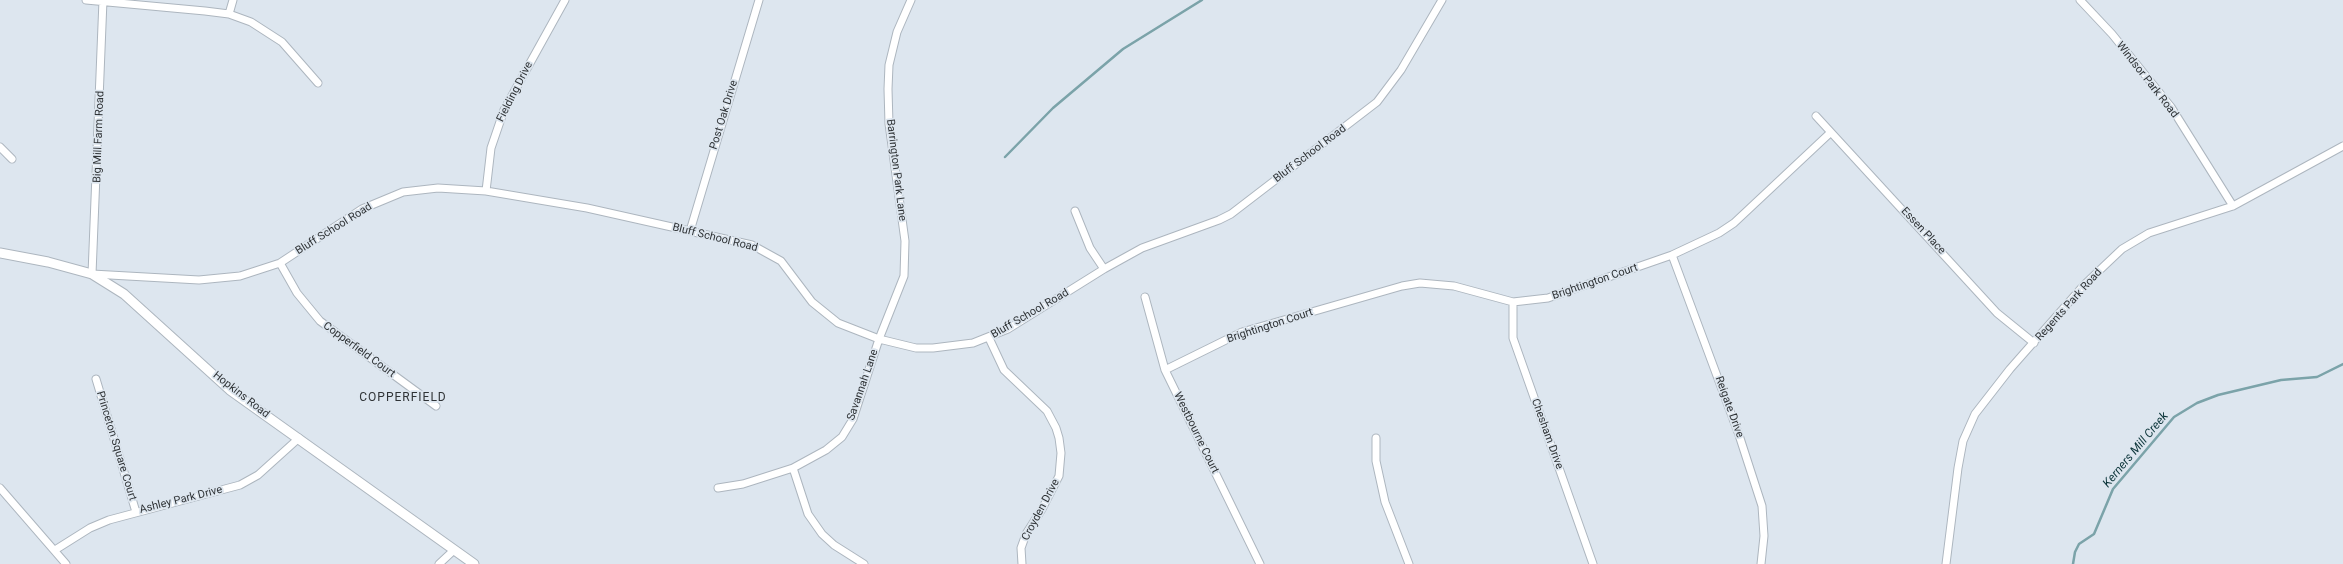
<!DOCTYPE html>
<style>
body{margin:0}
canvas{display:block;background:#dde6ef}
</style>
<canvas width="2343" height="564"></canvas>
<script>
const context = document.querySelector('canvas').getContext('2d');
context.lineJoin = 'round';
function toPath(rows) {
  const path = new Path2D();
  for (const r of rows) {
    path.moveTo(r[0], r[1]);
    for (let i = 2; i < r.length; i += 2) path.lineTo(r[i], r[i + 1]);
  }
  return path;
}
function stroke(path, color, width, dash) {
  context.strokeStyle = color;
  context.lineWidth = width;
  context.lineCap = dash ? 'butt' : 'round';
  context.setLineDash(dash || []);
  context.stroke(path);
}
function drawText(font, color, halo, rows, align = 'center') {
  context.font = font + ' Roboto,sans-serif';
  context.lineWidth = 3.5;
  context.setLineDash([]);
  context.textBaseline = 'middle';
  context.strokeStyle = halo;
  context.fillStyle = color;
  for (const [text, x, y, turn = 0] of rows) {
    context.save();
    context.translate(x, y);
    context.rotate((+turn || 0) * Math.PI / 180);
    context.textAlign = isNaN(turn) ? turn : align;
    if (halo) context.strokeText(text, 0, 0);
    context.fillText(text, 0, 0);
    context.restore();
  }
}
stroke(toPath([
 [1005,157,1053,108,1123,49,1202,0],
 [2073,564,2075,552,2079,544,2094,534,2113,489,2174,417,2197,403,2218,395,2281,380,2317,377,2343,364]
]), '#7ba3a9', 2.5);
const street = toPath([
 [86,0,205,11,229,14,251,22,282,42,318,83],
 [103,0,92,274,199,280,240,276,280,263,362,209,403,192,438,188,486,191,587,208,752,245,781,261,812,302,838,323,879,339,916,348,933,348,973,343,1008,329,1104,269,1142,248,1219,220,1231,214,1377,102,1401,70,1442,0],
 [2080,0,2112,34,2171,107,2233,206],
 [229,14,233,0],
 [1816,116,1997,313,2034,343],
 [0,147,12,159],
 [486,191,491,148,504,110,565,0],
 [1075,211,1090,248,1104,269],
 [690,231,759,0],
 [1672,255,1739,435,1762,506,1764,536,1761,564],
 [280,263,297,293,320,321,436,406],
 [1145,297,1165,370,1260,564],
 [1513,302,1513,338,1593,564],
 [989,338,1004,370,1047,411,1056,428,1059,438,1061,453,1059,476,1042,509,1026,534,1021,548,1022,564],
 [1165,370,1242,332,1402,286,1420,283,1454,286,1513,302,1548,298,1672,255,1719,233,1734,223,1830,133],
 [96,379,136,512],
 [1376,438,1376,461,1385,502,1409,564],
 [793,468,808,514,822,534,834,545,864,564],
 [0,488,66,564],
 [718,488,743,484,793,468,826,450,842,437,853,419,879,339,904,276,905,241,889,124,888,89,889,65,897,32,911,0],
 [55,550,90,528,109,520,240,485,258,475,299,438],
 [439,564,454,550],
 [1946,564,1958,468,1963,441,1975,414,2010,369,2084,285,2122,249,2149,233,2233,206,2343,146]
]);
const secondary = toPath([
 [0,253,48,262,92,274,124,294,230,390,474,564]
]);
stroke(street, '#adb6bf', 9);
stroke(secondary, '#adb6bf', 11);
stroke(street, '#fff', 7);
stroke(secondary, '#fff', 9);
drawText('11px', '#2f3336', '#dde6ef', [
 ["Windsor Park Road",2147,80,52],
 ["Fielding Drive",515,92,-63],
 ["Post Oak Drive",724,115,-73],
 ["Big Mill Farm Road",99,137,-88],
 ["Bluff School Road",1310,154,-37],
 ["Barrington Park Lane",896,170,83],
 ["Bluff School Road",334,229,-32],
 ["Essen Place",1923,231,47],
 ["Bluff School Road",715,238,14],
 ["Brightington Court",1595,282,-19],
 ["Regents Park Road",2069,305,-48],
 ["Bluff School Road",1030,314,-30],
 ["Brightington Court",1270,326,-18],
 ["Copperfield Court",359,350,36],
 ["Savannah Lane",863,385,-71],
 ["Hopkins Road",241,395,38],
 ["Reigate Drive",1729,407,70],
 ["Westbourne Court",1196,433,64],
 ["Chesham Drive",1547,434,70],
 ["Princeton Square Court",116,446,73],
 ["Ashley Park Drive",181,500,-14],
 ["Croyden Drive",1041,510,-62]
]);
context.letterSpacing = '1px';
drawText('12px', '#2f3336', '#dde6ef', [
 ["COPPERFIELD",403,398]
]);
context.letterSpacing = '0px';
drawText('italic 12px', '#0c353a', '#dde6ef', [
 ["Kerners Mill Creek",2136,450,-50]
]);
</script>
